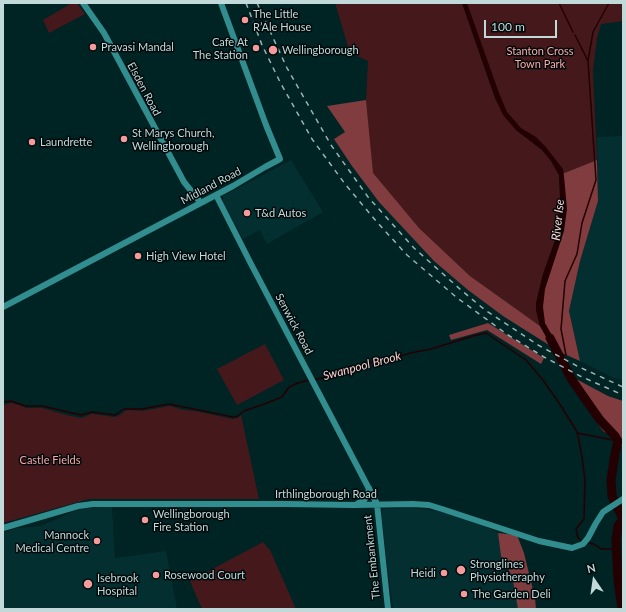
<!DOCTYPE html>
<meta charset="utf-8">
<style>
body{margin:0}
#map{position:relative;width:626px;height:612px;overflow:hidden;background:#002324;font-family:Lato,sans-serif}
canvas{display:block}
.frame{position:absolute;inset:0;border:4px solid #c2d9da;pointer-events:none}
.north{position:absolute;left:574px;top:560px;width:40px;height:40px;-webkit-text-stroke:3px #000a0b;paint-order:stroke;rotate:347deg;font-size:11px;font-weight:700;line-height:16px;text-align:center;color:#c2d9da}
.north::after{content:'';display:block;margin:auto;width:14px;height:18px;background:#c2d9da;clip-path:polygon(50% 0,100% 100%,50% 72%,0 100%)}
.scale{position:absolute;left:484px;top:20px;width:73px;height:18px;box-sizing:border-box;border:2px solid #c2d9da;border-top:0;padding-left:5px;font-size:12px;line-height:14px;white-space:nowrap;color:#c2d9da;-webkit-text-stroke:3px #000a0b;paint-order:stroke}
</style>
<div id="map">
<canvas width="626" height="612"></canvas>
<div class="frame"></div>
<div class="north">N</div>
<div class="scale">100 m</div>
</div>
<script>
const context = document.querySelector('canvas').getContext('2d');
context.lineJoin = 'round';
function fill(path, color) {
  context.fillStyle = color;
  context.fill(path, 'evenodd');
}
function toPath(rows) {
  const path = new Path2D();
  for (const r of rows) {
    path.moveTo(r[0], r[1]);
    for (let i = 2; i < r.length; i += 2) path.lineTo(r[i], r[i + 1]);
  }
  return path;
}
function stroke(path, color, width, dash) {
  context.strokeStyle = color;
  context.lineWidth = width;
  context.lineCap = dash ? 'butt' : 'round';
  context.setLineDash(dash || []);
  context.stroke(path);
}
function drawText(font, color, halo, rows, align = 'center') {
  context.font = font + ' Lato,sans-serif';
  context.lineWidth = 3;
  context.setLineDash([]);
  context.textBaseline = 'middle';
  context.strokeStyle = halo;
  context.fillStyle = color;
  for (const [text, x, y, turn = 0] of rows) {
    context.save();
    context.translate(x, y);
    context.rotate((+turn || 0) * Math.PI / 180);
    context.textAlign = isNaN(turn) ? turn : align;
    if (halo) context.strokeText(text, 0, 0);
    context.fillText(text, 0, 0);
    context.restore();
  }
}
fill(toPath([
 [623,136,623,380,614,378,580,361,569,311,580,261,598,201,597,137],
 [291,160,323,212,267,244,260,230,243,239,223,202,223,196],
 [112,507,115,558,166,551,177,609,3,609,3,533,17,528,41,526,81,508],
 [414,508,437,511,473,520,498,533,501,556,512,576,518,609,393,609,381,514,383,509]
]), '#042f31');
fill(toPath([
 [72,3,77,3,85,14,49,33,43,20],
 [335,3,462,3,495,98,516,130,542,150,551,161,559,175,560,196,558,232,543,274,536,303,536,310,540,326,470,276,419,228,372,173,366,100,368,61,350,53],
 [465,3,623,3,623,21,601,24,597,38,593,71,597,160,562,174,552,157,521,132,496,97],
 [265,344,284,380,237,405,217,369],
 [11,403,22,406,26,408,42,408,66,415,81,418,92,414,115,417,120,415,125,411,130,410,142,411,170,406,183,410,195,411,233,419,238,418,241,415,259,499,89,499,3,523,3,405],
 [263,542,270,550,296,609,202,609,190,581]
]), '#45191c');
fill(toPath([
 [366,100,373,173,419,228,470,276,540,326,552,347,503,316,468,290,434,261,379,202,352,166,334,139,345,132,327,106],
 [597,160,598,201,580,261,569,311,580,361,562,353,553,344,543,324,539,301,560,233,562,174],
 [488,323,544,358,541,364,487,330,451,340,449,335],
 [565,373,608,396,623,401,623,436,622,446,618,445,609,434,604,432,594,419,591,408,587,408],
 [498,533,517,535,524,553,535,598,536,609,518,609,512,576,501,556]
]), '#803c3f');
fill(toPath([
 [462,3,467,3,499,93,507,112,521,128,536,137,545,146,563,169,564,176,567,209,564,231,545,289,543,307,545,323,562,353,552,347,540,326,536,310,536,303,543,274,558,232,560,196,559,175,551,161,542,150,516,130,503,115,495,98]
]), '#230002');
stroke(toPath([
 [559,3,573,32],
 [588,61,593,32,609,3],
 [566,355,561,329,565,281,577,254,582,223,596,180,588,61,575,35],
 [313,380,325,377,378,360,392,359,410,353,431,349,473,336,486,333,526,360,543,380,559,403,576,430,578,436,582,457,585,480,584,519,576,529,578,538,581,540],
 [3,402,11,401,25,406,42,406,81,415,92,412,115,415,124,409,142,409,169,404,233,417,238,416,244,411,267,403,282,397,289,387,298,383,309,380],
 [577,433,618,441],
 [589,543,594,544,601,549,617,549]
]), '#230002', 1.5);
stroke(toPath([
 [550,338,572,380,600,420,615,436,618,441,615,454,611,480,612,496,623,519],
 [622,609,618,580,616,540,618,526,623,520]
]), '#230002', 9);
stroke(toPath([
 [83,3,104,33,184,182,201,203],
 [216,195,250,262,377,504,388,609],
 [3,307,233,186,265,167,280,159,266,125,221,3],
 [357,504,365,499,368,494,369,488],
 [3,528,78,506,93,504,285,504,354,505,413,504,429,505,442,509,539,541,572,548,583,544,588,538,596,523,603,512,623,499]
]), '#328d8f', 6);
stroke(toPath([
 [246,3,262,45,280,82,312,139,345,184,376,221,407,255,456,297,508,335,544,357,580,376,623,395],
 [257,3,287,68,331,145,368,197,414,248,461,290,485,310,511,327,538,345,577,366,623,387]
]), '#9bb4b5', 1.5, [5, 5]);
for (const [x, y, r, color] of [
 [245,20,4,"#f59b9c"],
 [93,47,4,"#f59b9c"],
 [256,48,4,"#f59b9c"],
 [273,50,5,"#f59b9c"],
 [124,139,4,"#f59b9c"],
 [32,142,4,"#f59b9c"],
 [247,213,4,"#f59b9c"],
 [138,256,4,"#f59b9c"],
 [145,520,4,"#f59b9c"],
 [97,541,4,"#f59b9c"],
 [461,570,5,"#f59b9c"],
 [444,573,4,"#f59b9c"],
 [156,575,4,"#f59b9c"],
 [88,584,5,"#f59b9c"],
 [464,594,4,"#f59b9c"]
]) {
  const dot = new Path2D();
  dot.arc(x, y, r, 0, 2 * Math.PI);
  context.fillStyle = color;
  context.fill(dot);
  stroke(dot, '#000a0b', 1.5);
}
drawText('11px', '#c2d9da', '#000a0b', [
 ["The Little",253,14],
 ["R’Ale House",253,27],
 ["Cafe At",248,42,"right"],
 ["The Station",248,55,"right"],
 ["Pravasi Mandal",101,47],
 ["Wellingborough",282,50],
 ["St Marys Church,",132,133],
 ["Wellingborough",132,146],
 ["Laundrette",40,142],
 ["T&d Autos",255,213],
 ["High View Hotel",146,256],
 ["Wellingborough",153,514],
 ["Fire Station",153,527],
 ["Mannock",89,535,"right"],
 ["Medical Centre",89,548,"right"],
 ["Stronglines",470,564],
 ["Physiotheraphy",470,577],
 ["Heidi",436,573,"right"],
 ["Rosewood Court",164,575],
 ["Isebrook",97,578],
 ["Hospital",97,591],
 ["The Garden Deli",472,594]
], 'left');
drawText('11px', '#fba7a8', '#000a0b', [
 ["Stanton Cross",540,51],
 ["Town Park",540,64],
 ["Castle Fields",50,460]
]);
drawText('11px', '#c2d9da', '#000a0b', [
 ["Elsden Road",144,89,62],
 ["Midland Road",211,186,-28],
 ["Senwick Road",294,324,62],
 ["Irthlingborough Road",326,494],
 ["The Embankment",372,557,-96]
]);
drawText('italic 12px', '#fcd0d0', '#000a0b', [
 ["River Ise",558,220,-84],
 ["Swanpool Brook",362,366,-15]
]);
</script>
